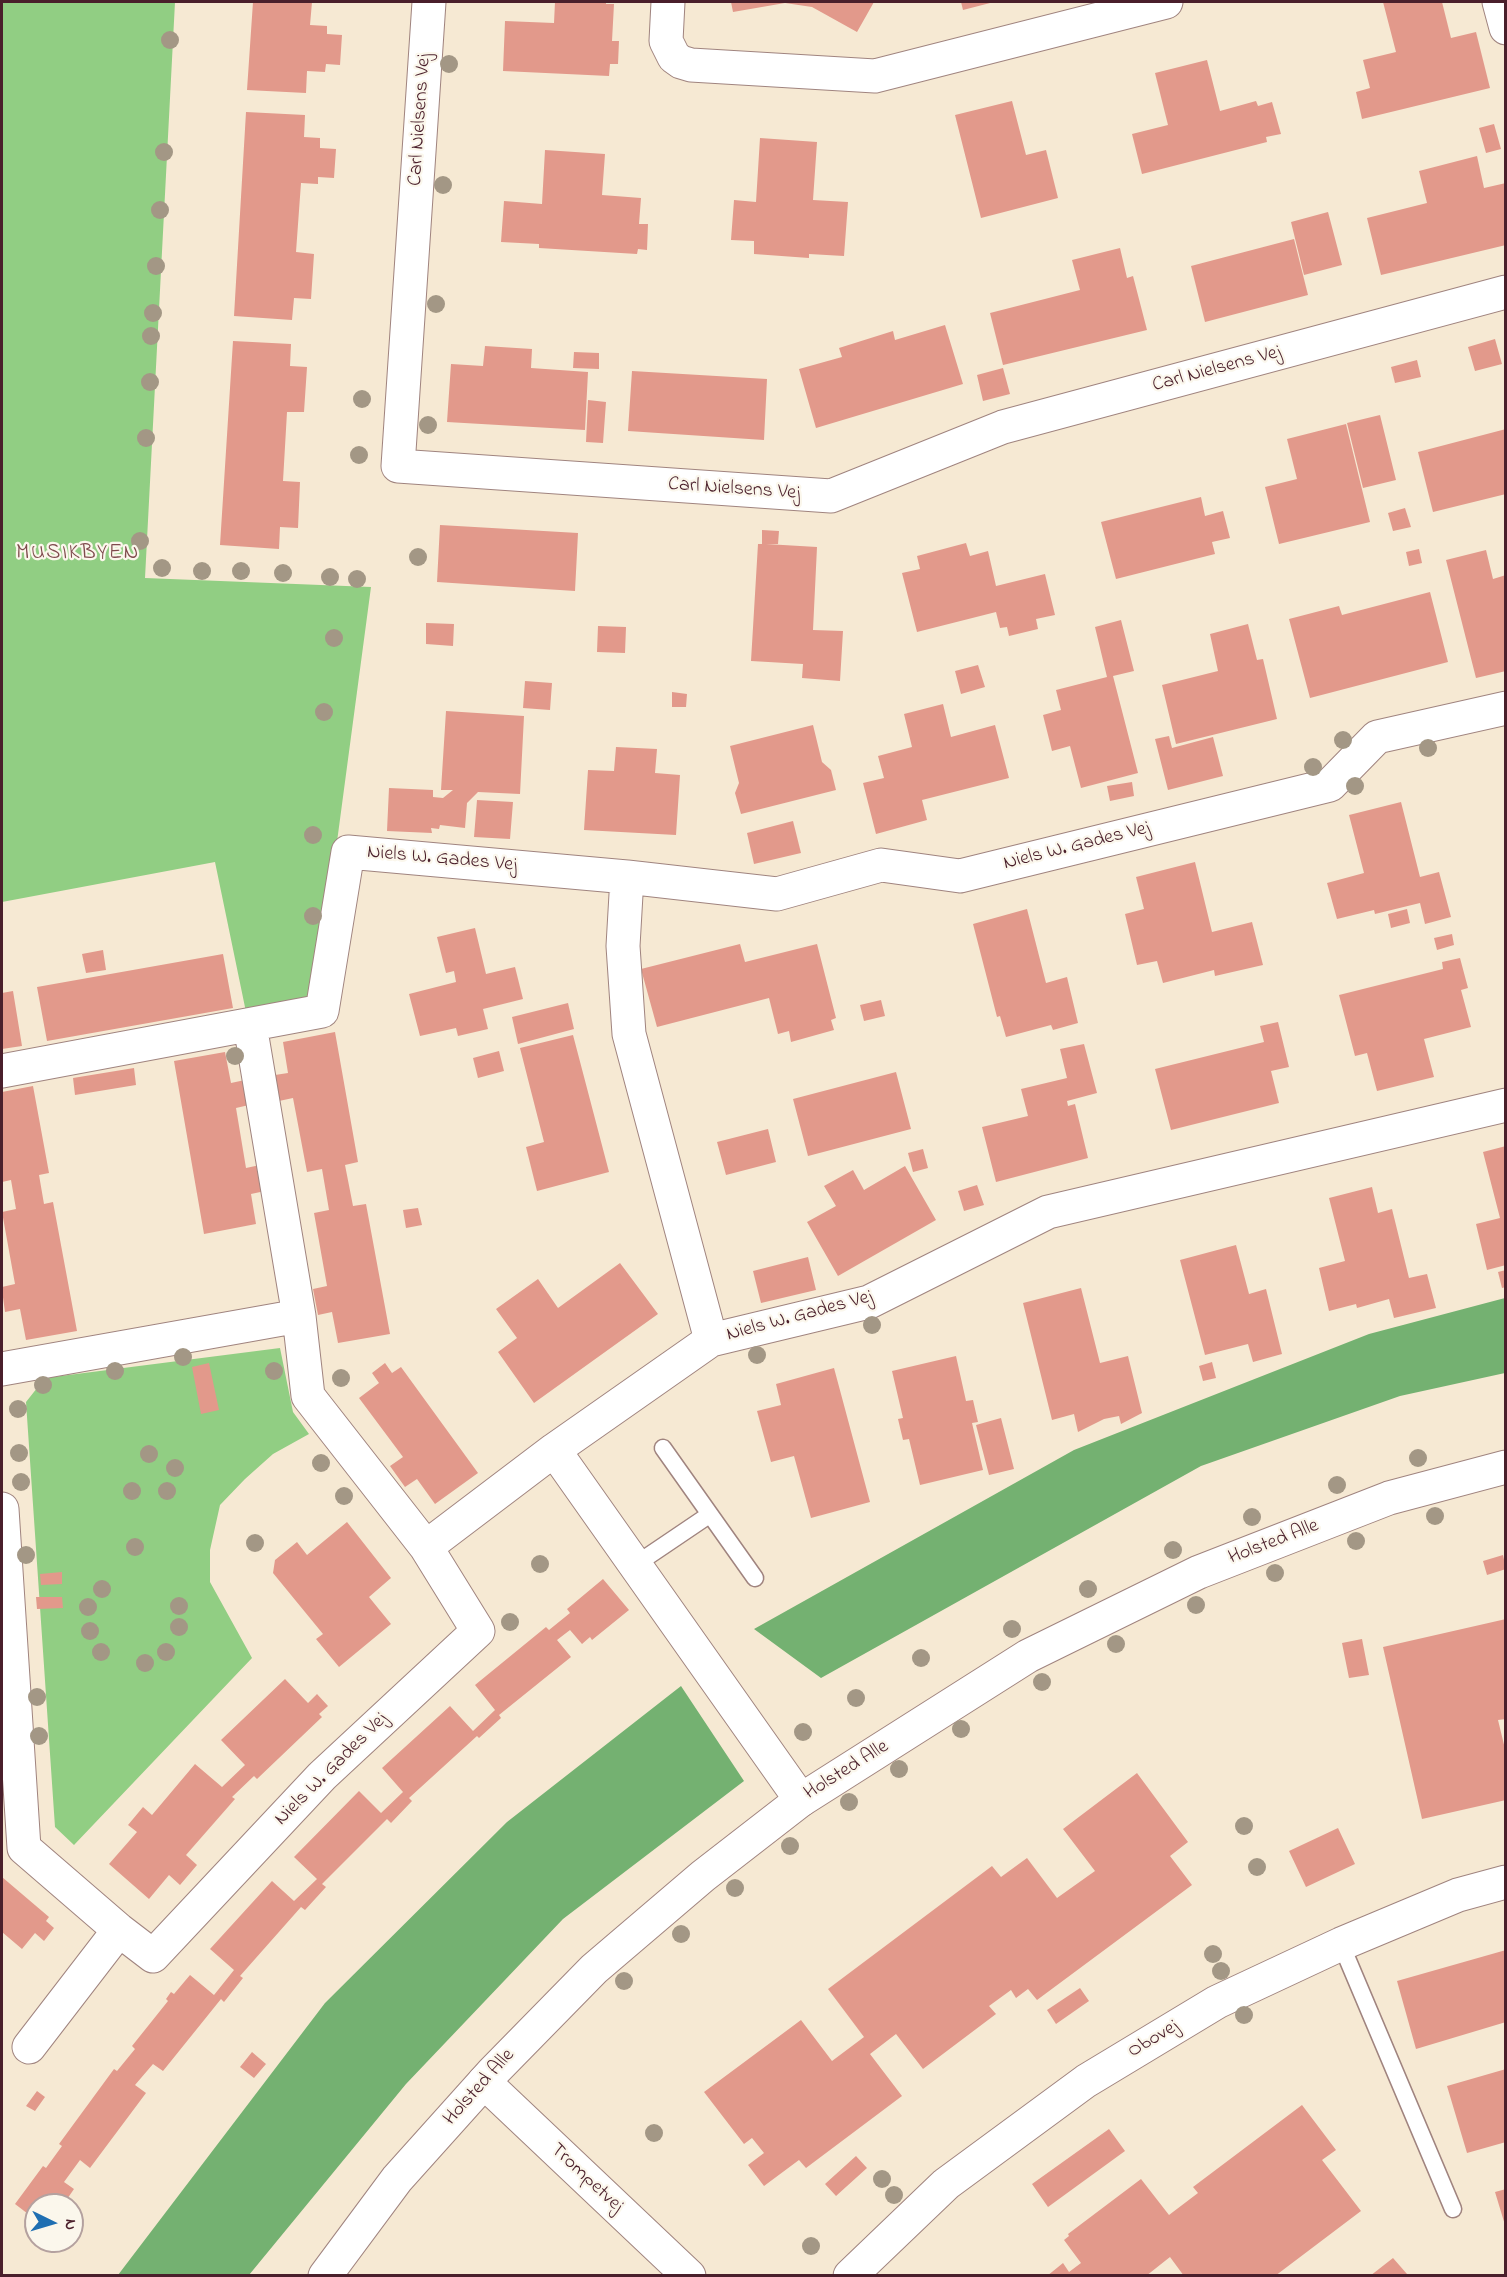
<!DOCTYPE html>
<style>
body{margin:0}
#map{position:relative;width:1507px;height:2277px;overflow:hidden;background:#f6e9d3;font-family:"Indie Flower",sans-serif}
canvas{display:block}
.frame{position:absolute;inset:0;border:3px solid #4a1f2b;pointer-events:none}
.north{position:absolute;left:24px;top:2193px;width:60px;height:60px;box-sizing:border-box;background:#fbf7ec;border:2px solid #b4a19f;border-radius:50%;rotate:95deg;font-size:16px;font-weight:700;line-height:24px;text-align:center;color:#4a1f2b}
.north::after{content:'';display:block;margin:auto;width:21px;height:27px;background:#1f6fb2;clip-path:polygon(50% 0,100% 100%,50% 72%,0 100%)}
</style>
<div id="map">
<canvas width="1507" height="2277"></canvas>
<div class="frame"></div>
<div class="north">N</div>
</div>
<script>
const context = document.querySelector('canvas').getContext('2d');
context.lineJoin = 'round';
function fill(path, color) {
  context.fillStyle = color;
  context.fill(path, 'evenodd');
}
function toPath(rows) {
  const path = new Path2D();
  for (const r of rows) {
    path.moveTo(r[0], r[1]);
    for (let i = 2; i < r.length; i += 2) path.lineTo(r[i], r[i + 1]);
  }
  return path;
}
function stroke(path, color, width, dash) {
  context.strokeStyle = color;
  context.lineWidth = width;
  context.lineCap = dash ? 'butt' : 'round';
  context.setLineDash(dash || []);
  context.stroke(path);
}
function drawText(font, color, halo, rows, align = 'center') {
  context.font = font + ' "Indie Flower",sans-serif';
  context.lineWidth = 4.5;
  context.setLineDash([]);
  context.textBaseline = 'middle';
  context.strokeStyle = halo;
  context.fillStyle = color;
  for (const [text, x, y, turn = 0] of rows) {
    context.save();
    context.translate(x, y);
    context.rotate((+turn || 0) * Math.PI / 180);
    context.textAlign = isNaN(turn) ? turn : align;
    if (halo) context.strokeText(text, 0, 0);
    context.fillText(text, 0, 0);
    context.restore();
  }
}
fill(toPath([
 [2,2,175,2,145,578,371,587,316,999,246,1012,215,862,2,902],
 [280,1348,293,1412,309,1434,273,1454,245,1479,220,1505,210,1550,210,1582,252,1658,74,1845,55,1827,26,1402,45,1378]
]), '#91ce83');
fill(toPath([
 [1505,1298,1505,1373,1400,1396,1201,1466,821,1678,754,1629,1074,1450,1369,1334],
 [681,1686,744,1781,563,1919,406,2084,249,2275,118,2275,325,2003,507,1822]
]), '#74b171');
fill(toPath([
 [253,2,312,2,310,25,327,26,327,34,342,35,340,65,326,64,325,72,307,71,306,93,247,90],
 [555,2,606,2,606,4,614,4,612,41,619,41,618,64,610,64,609,76,503,71,505,21,554,23],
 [731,2,874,2,857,32,812,7,785,3,733,12],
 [961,2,994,2,963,10],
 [1383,2,1442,2,1451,38,1476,32,1490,88,1362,119,1356,92,1370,88,1363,60,1396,52],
 [1207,60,1220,111,1256,101,1258,106,1272,102,1281,134,1266,137,1267,142,1142,174,1132,134,1168,125,1155,73],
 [1012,101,1026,155,1046,150,1058,198,981,218,955,115],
 [246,112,305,115,304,137,320,138,320,148,336,149,334,178,318,177,318,184,301,183,296,252,314,254,311,299,294,298,292,320,234,316],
 [1494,124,1501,149,1486,153,1479,128],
 [760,138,817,142,813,200,848,202,844,256,809,254,809,258,754,254,754,241,731,240,734,200,756,202],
 [545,150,605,154,602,195,641,198,639,224,648,224,647,250,638,249,637,254,539,248,539,244,501,242,504,201,542,204],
 [1477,156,1484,188,1506,183,1506,245,1381,275,1367,218,1427,203,1419,171],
 [1328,212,1342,265,1304,275,1291,222],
 [1294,239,1308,295,1205,322,1191,266],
 [1120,248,1127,278,1133,276,1147,330,1003,365,990,313,1080,290,1072,260],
 [945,325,963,384,816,428,799,369,842,357,839,348,893,331,895,340],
 [1495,339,1502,364,1475,371,1468,347],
 [233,341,291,344,290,366,307,367,304,412,287,412,283,481,300,482,298,528,280,527,279,549,220,545],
 [485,346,532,349,531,368,588,372,585,430,447,422,451,364,483,366],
 [574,352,599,353,599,369,573,368],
 [1417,360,1421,377,1395,383,1391,367],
 [1003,368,1010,394,983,401,977,375],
 [632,371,767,379,764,440,628,431],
 [588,400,606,402,603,443,586,442],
 [1380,415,1396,480,1363,488,1347,423],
 [1346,424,1370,522,1279,544,1265,487,1297,479,1287,439],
 [1506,429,1506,494,1433,512,1418,452],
 [1201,497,1205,516,1223,511,1230,538,1212,542,1215,554,1116,579,1101,522],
 [1405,508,1411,527,1393,531,1388,513],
 [440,525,578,533,575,591,437,582],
 [762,530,779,531,778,544,766,544,817,547,813,630,843,631,840,681,802,678,803,664,751,661,758,544,762,544],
 [966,543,970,556,988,551,996,586,1045,574,1055,615,1036,619,1038,629,1009,636,1007,627,1000,628,996,612,917,632,902,573,920,569,917,556],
 [1419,549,1422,563,1409,566,1406,552],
 [1486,550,1493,579,1506,575,1506,671,1476,678,1446,560],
 [1430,592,1448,662,1310,698,1289,619,1339,606,1342,615],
 [1121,620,1134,671,1113,676,1138,773,1081,788,1070,746,1052,751,1043,715,1061,710,1056,690,1107,677,1095,627],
 [426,623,454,624,453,646,426,644],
 [1248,624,1257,660,1263,659,1277,719,1176,744,1162,685,1218,671,1210,634],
 [598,626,626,627,625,653,597,652],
 [978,665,985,687,961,694,955,671],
 [525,681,552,683,550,710,523,708],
 [672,692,687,694,686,707,672,707],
 [943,704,951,737,995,725,1009,778,922,800,927,820,876,834,863,783,884,778,878,756,912,747,904,714],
 [446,711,524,716,520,794,478,792,467,803,465,828,440,825,439,829,431,828,432,833,387,831,389,788,433,790,433,797,443,798,453,790,441,790],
 [813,725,822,762,831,770,836,790,741,814,735,793,739,783,730,746],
 [1169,736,1172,748,1213,737,1223,776,1168,790,1155,739],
 [616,747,657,749,655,773,680,775,676,835,584,830,588,770,614,771],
 [1132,782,1134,796,1110,801,1107,786],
 [477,800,513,802,510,839,474,837],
 [1401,802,1420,877,1439,872,1451,917,1425,924,1420,903,1375,914,1374,910,1337,919,1327,883,1364,873,1349,815],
 [793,821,801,853,754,864,747,833],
 [1195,862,1212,932,1252,922,1263,965,1215,976,1214,970,1163,983,1157,961,1137,965,1125,914,1144,909,1136,877],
 [1027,909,1046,983,1067,977,1078,1023,1053,1030,1051,1025,1006,1037,1000,1016,997,1017,973,924],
 [1407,909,1410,923,1391,928,1388,914],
 [475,928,486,974,515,967,523,999,483,1009,488,1029,458,1036,456,1028,420,1036,409,994,456,982,454,971,446,973,437,937],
 [1452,934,1454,945,1437,950,1434,938],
 [740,944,745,962,817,944,836,1018,831,1020,834,1030,791,1042,789,1031,778,1034,769,998,657,1027,641,969],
 [103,950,106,970,86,973,82,954],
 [223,954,233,1008,47,1041,37,987],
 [1460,958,1468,988,1461,990,1471,1027,1424,1039,1434,1077,1377,1091,1367,1053,1355,1056,1339,995,1443,969,1442,962],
 [13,991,22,1046,2,1049,2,993],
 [881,1000,885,1016,864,1021,860,1005],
 [568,1003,574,1029,518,1044,512,1017],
 [1278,1022,1289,1067,1271,1071,1279,1103,1171,1130,1155,1069,1264,1042,1260,1026],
 [335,1032,358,1162,345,1165,353,1206,366,1204,390,1334,338,1343,332,1312,318,1315,313,1289,327,1286,314,1213,329,1210,322,1169,307,1172,293,1098,279,1101,275,1075,288,1073,283,1042],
 [573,1035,609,1172,537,1191,526,1147,544,1142,520,1048],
 [1084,1044,1097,1093,1067,1101,1068,1106,1075,1104,1088,1158,996,1182,982,1127,1028,1116,1021,1089,1067,1078,1060,1049],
 [499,1051,504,1071,478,1078,473,1058],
 [225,1052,231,1083,245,1080,249,1105,236,1108,246,1168,260,1165,265,1191,251,1194,256,1224,204,1234,174,1061],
 [134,1068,136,1085,75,1095,73,1078],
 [896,1072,911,1129,808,1156,793,1099],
 [33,1086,49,1173,39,1175,44,1204,53,1202,77,1331,26,1340,20,1309,5,1312,2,1290,2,1287,15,1284,2,1212,16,1209,11,1180,2,1182,2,1092],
 [768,1129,776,1162,726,1175,717,1142],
 [1506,1146,1506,1265,1487,1270,1476,1224,1500,1218,1483,1152],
 [923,1149,928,1168,913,1172,908,1153],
 [905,1166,936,1220,838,1276,807,1222,836,1206,824,1186,853,1170,864,1190],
 [977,1185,984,1205,964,1211,958,1191],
 [1372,1187,1378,1213,1392,1209,1409,1278,1427,1274,1436,1308,1394,1318,1389,1299,1357,1308,1356,1304,1329,1311,1319,1268,1345,1261,1329,1198],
 [418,1208,422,1225,406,1228,403,1210],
 [1236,1245,1249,1294,1266,1289,1282,1354,1253,1362,1248,1344,1205,1355,1180,1260],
 [808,1257,816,1290,761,1303,753,1271],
 [620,1263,658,1314,534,1403,498,1352,517,1338,496,1309,538,1279,558,1308],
 [1506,1270,1506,1287,1502,1288,1498,1272],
 [1081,1288,1100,1363,1128,1356,1142,1413,1121,1424,1119,1416,1104,1419,1078,1432,1074,1414,1052,1420,1023,1303],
 [956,1356,966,1401,973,1400,978,1422,972,1423,983,1470,920,1485,909,1439,903,1440,898,1419,903,1418,892,1371],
 [1212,1362,1216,1378,1203,1381,1199,1366],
 [209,1363,219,1410,201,1414,192,1367],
 [385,1363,392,1373,401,1367,478,1473,435,1504,417,1479,405,1487,390,1466,403,1457,359,1398,379,1383,372,1373],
 [834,1368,870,1502,811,1518,794,1456,771,1462,757,1411,781,1405,776,1384],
 [1001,1418,1014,1469,989,1475,976,1425],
 [347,1522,391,1578,369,1597,391,1624,339,1667,316,1639,323,1634,273,1573,275,1560,297,1542,307,1555],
 [1503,1555,1506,1569,1487,1575,1483,1561],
 [62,1572,62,1584,41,1585,40,1574],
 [603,1579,629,1610,592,1640,590,1637,582,1644,570,1630,557,1640,571,1657,499,1715,501,1718,479,1738,477,1736,409,1798,412,1801,391,1823,387,1819,322,1884,326,1887,305,1910,301,1907,240,1976,243,1978,224,2002,221,1999,163,2071,153,2064,135,2085,146,2093,90,2168,80,2160,64,2182,74,2189,63,2205,36,2205,36,2220,15,2204,43,2166,46,2168,62,2146,59,2144,114,2069,117,2071,135,2049,132,2046,168,2001,166,1999,171,1992,174,1994,190,1975,214,1995,234,1970,210,1949,272,1881,294,1901,317,1879,294,1857,359,1791,381,1813,403,1792,382,1768,450,1706,473,1731,495,1710,475,1685,546,1627,549,1630,570,1613,567,1609],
 [36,1597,62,1597,63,1608,37,1609],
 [1506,1619,1506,1719,1498,1720,1506,1753,1506,1800,1422,1819,1383,1647],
 [1362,1639,1369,1675,1349,1678,1342,1643],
 [285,1679,308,1703,317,1694,328,1706,319,1714,322,1717,257,1779,254,1776,232,1797,235,1799,186,1855,197,1865,180,1885,169,1875,149,1899,109,1864,137,1832,128,1825,143,1807,152,1815,195,1764,222,1787,245,1765,221,1740],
 [1137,1773,1188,1842,1170,1856,1192,1885,1037,2000,1028,1989,1016,1998,1011,1990,989,2006,996,2014,923,2069,896,2034,870,2054,902,2096,806,2168,799,2160,764,2186,748,2165,764,2153,752,2138,744,2144,704,2092,801,2020,832,2061,864,2037,828,1989,992,1866,1001,1877,1027,1858,1057,1898,1095,1871,1063,1829],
 [1338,1828,1355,1864,1306,1887,1289,1851],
 [2,1877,49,1917,46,1921,54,1928,44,1941,35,1933,22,1949,2,1932],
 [1506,1950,1506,2022,1416,2049,1397,1981],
 [1080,1988,1089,2001,1056,2024,1047,2010],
 [252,2052,266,2064,254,2078,240,2067],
 [1506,2069,1506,2142,1467,2153,1447,2086],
 [37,2091,45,2097,35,2111,26,2106],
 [1302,2105,1336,2150,1322,2160,1361,2211,1275,2276,1184,2276,1170,2257,1146,2276,1047,2276,1063,2263,1069,2272,1081,2263,1064,2240,1069,2236,1068,2234,1141,2179,1169,2215,1198,2193,1193,2187],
 [1109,2129,1125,2151,1048,2207,1032,2184],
 [856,2156,867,2168,836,2196,825,2184],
 [1506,2189,1506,2225,1505,2225,1495,2192],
 [1393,2258,1407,2274,1405,2276,1370,2276]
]), '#e2998b');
const lane = toPath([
 [663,1448,755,1578],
 [635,1565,709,1515],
 [1341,1944,1453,2209]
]);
const street = toPath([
 [429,2,398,466,831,496,1003,427,1506,292],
 [668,2,666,41,674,57,681,62,691,65,875,76,1166,2],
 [1499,2,1506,28],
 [627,877,623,946,629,1034,711,1340],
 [250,1025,299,1316],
 [2,1071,322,1011,348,852,627,877,777,894,881,865,960,876,1330,785,1377,737,1506,708],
 [2,1369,299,1316,308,1396,426,1547,478,1631,322,1776,153,1956,119,1930,24,1848,2,1509],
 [554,1450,711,1340,869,1302,1048,1212,1506,1105],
 [426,1547,554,1450,801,1800],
 [29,2047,119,1930],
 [484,2082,689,2276],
 [850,2276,946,2184,1086,2081,1217,2002,1341,1944,1458,1895,1506,1882]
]);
const secondary = toPath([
 [325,2276,397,2179,493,2072,594,1969,703,1876,801,1800,1028,1656,1199,1572,1389,1498,1506,1467]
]);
stroke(lane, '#a0847f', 19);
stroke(street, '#a0847f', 35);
stroke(secondary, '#a0847f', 35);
stroke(lane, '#fff', 16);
stroke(street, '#fff', 33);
stroke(secondary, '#fff', 33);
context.fillStyle = '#a39785';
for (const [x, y] of [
 [170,40],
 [449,64],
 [164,152],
 [443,185],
 [160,210],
 [156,266],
 [436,304],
 [153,313],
 [151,336],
 [150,382],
 [362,399],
 [428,425],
 [146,438],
 [359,455],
 [140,541],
 [418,557],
 [162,568],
 [202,571],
 [241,571],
 [283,573],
 [330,577],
 [357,579],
 [334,638],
 [324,712],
 [1343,740],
 [1428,748],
 [1313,767],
 [1355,786],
 [313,835],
 [313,916],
 [235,1056],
 [872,1325],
 [757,1355],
 [183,1357],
 [115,1371],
 [274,1371],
 [341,1378],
 [43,1385],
 [18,1409],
 [19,1453],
 [149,1454],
 [1418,1458],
 [321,1463],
 [175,1468],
 [21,1482],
 [1337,1485],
 [132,1491],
 [167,1491],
 [344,1496],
 [1435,1516],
 [1252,1517],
 [1356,1541],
 [255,1543],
 [135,1547],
 [1173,1550],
 [26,1555],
 [540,1564],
 [1275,1573],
 [102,1589],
 [1088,1589],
 [1196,1605],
 [179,1606],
 [88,1607],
 [510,1622],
 [179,1627],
 [1012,1629],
 [90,1631],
 [1116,1644],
 [101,1652],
 [166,1652],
 [921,1658],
 [145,1663],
 [1042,1682],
 [37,1697],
 [856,1698],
 [961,1729],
 [803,1732],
 [39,1736],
 [899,1769],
 [849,1802],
 [1244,1826],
 [790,1846],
 [1257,1867],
 [735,1888],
 [681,1934],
 [1213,1954],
 [1221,1971],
 [624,1981],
 [1244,2015],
 [654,2133],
 [882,2179],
 [894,2195],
 [811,2246]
]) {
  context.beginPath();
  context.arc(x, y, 9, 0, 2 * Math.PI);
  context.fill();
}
drawText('20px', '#4a1f2b', '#fbf7ec', [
 ["Carl Nielsens Vej",421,120,-86],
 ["Carl Nielsens Vej",1217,370,-15],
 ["Carl Nielsens Vej",734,490,4],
 ["Niels W. Gades Vej",1077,847,-14],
 ["Niels W. Gades Vej",442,860,5],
 ["Niels W. Gades Vej",800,1317,-15],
 ["Holsted Alle",1274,1543,-21],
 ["Niels W. Gades Vej",332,1770,-45],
 ["Holsted Alle",847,1771,-32],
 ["Obovej",1154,2040,-31],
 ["Holsted Alle",480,2088,-48],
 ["Trompetvej",586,2179,43]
]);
context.letterSpacing = '1.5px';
drawText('22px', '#7f4a4d', '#fbf7ec', [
 ["MUSIKBYEN",78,554]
]);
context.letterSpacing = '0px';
</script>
